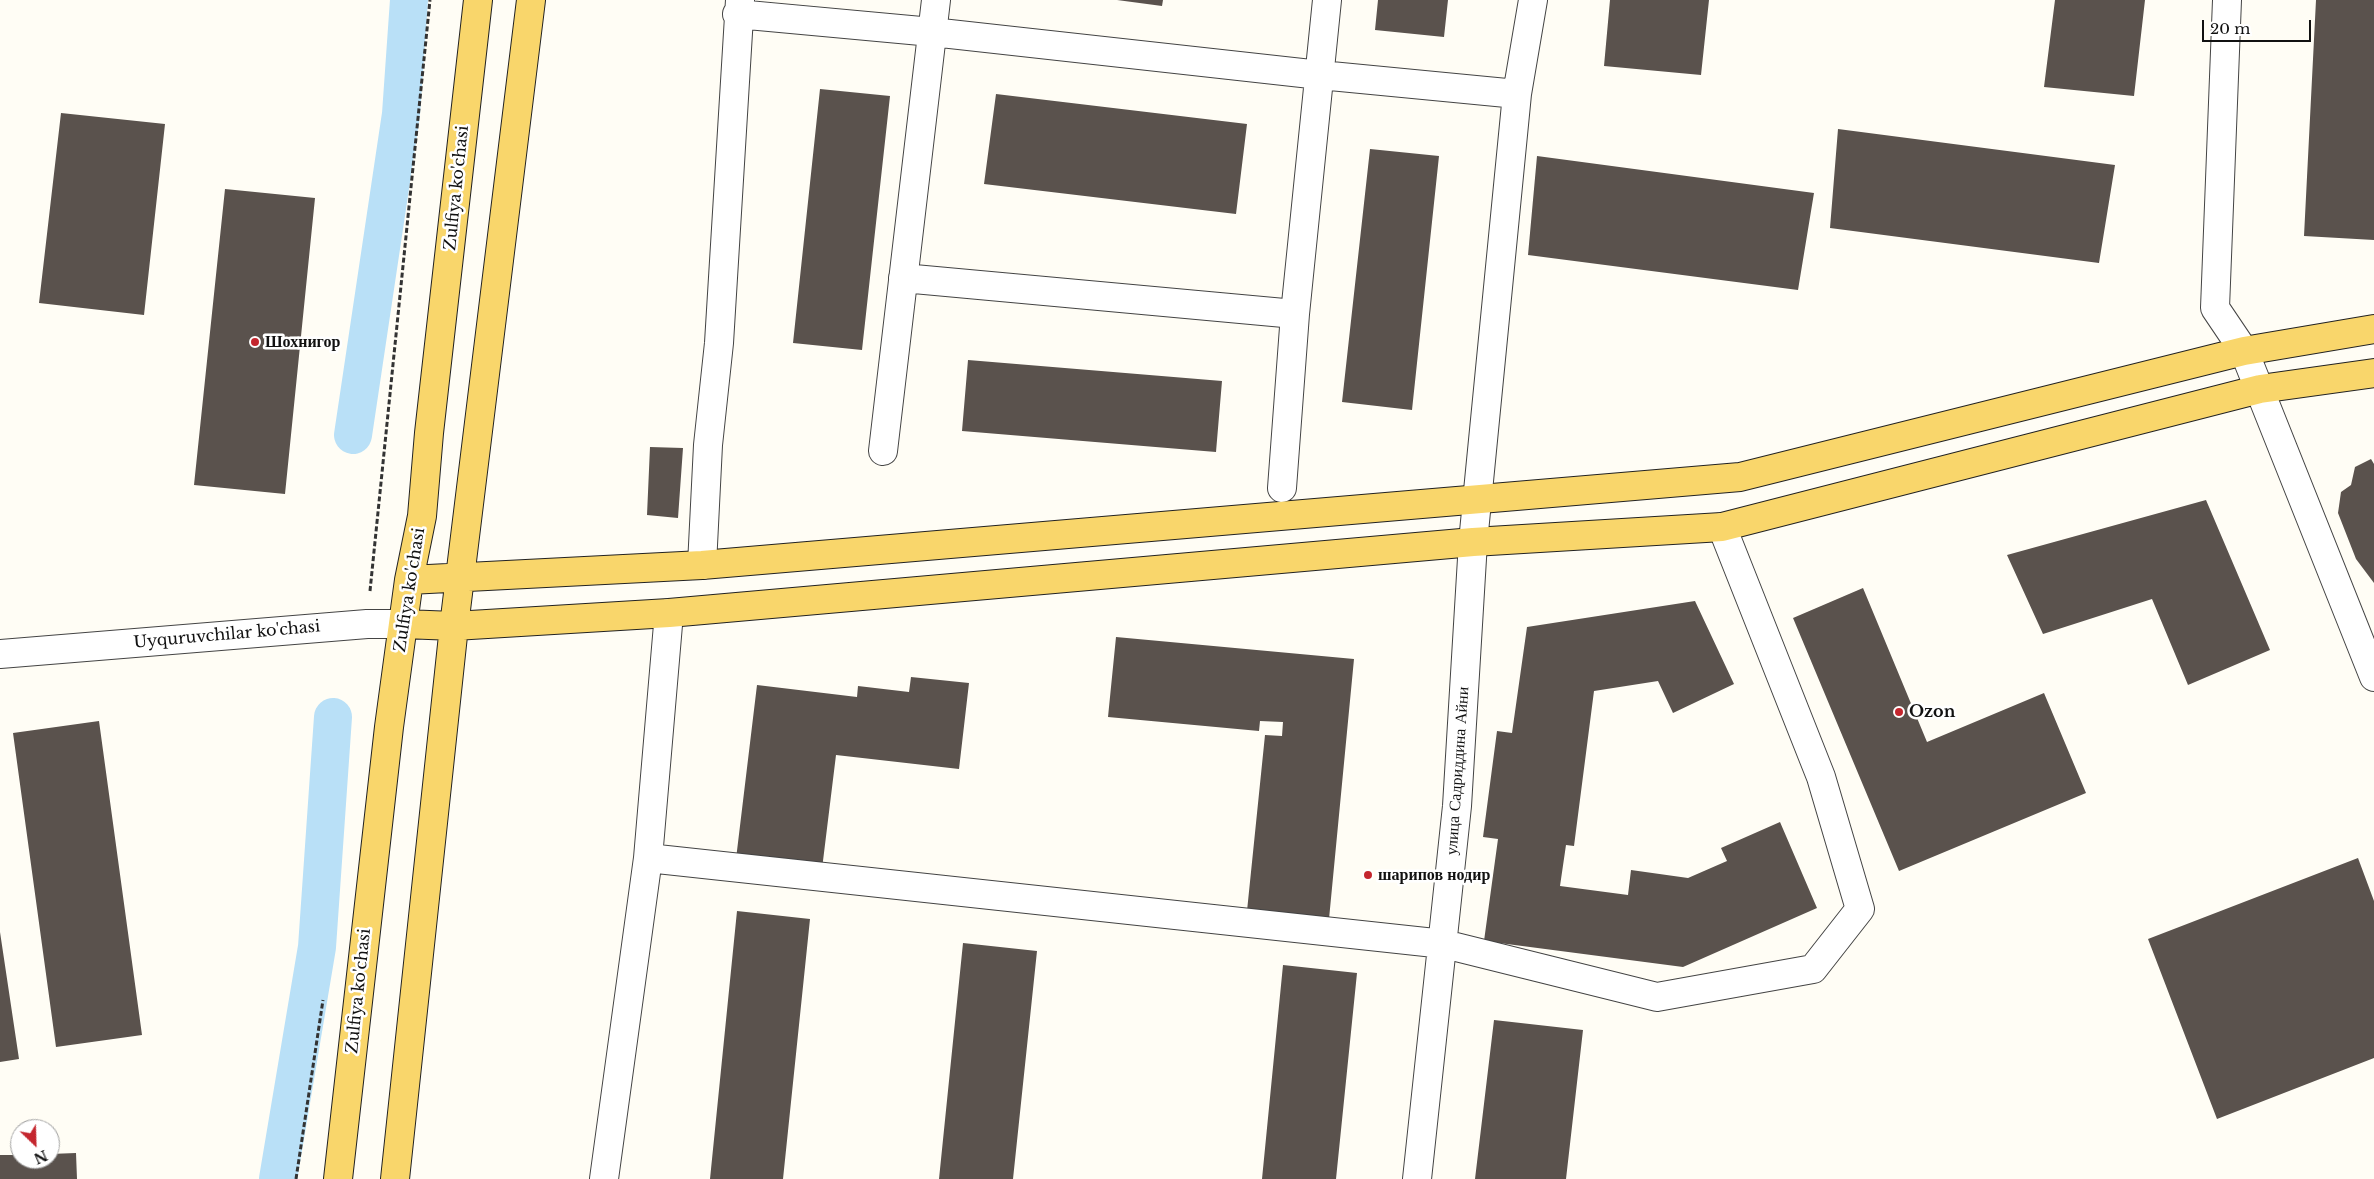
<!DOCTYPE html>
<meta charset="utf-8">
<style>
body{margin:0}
#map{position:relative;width:2374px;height:1179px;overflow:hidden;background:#fffdf5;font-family:"Libre Baskerville",serif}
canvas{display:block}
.north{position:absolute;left:10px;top:1119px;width:50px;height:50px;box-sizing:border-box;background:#fff;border:1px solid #a0a0a0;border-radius:50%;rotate:156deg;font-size:14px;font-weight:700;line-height:20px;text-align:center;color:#111}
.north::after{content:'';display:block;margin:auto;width:18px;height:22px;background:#c4262e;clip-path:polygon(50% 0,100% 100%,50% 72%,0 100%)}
.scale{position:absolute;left:2202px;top:20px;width:109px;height:22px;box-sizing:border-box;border:2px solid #111;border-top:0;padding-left:6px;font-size:15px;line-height:18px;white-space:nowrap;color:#111;-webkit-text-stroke:4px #fff;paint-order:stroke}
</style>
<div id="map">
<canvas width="2374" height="1179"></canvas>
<div class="north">N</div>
<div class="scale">20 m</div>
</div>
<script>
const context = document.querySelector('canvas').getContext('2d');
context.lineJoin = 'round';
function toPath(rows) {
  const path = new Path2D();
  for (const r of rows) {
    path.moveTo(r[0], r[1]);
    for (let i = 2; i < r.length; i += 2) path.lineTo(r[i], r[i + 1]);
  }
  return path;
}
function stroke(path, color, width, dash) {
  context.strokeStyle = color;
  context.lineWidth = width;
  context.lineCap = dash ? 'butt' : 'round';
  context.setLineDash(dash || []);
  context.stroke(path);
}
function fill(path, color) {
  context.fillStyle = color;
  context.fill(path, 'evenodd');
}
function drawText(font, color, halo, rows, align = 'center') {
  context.font = font + ' "Libre Baskerville",serif';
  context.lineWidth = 5;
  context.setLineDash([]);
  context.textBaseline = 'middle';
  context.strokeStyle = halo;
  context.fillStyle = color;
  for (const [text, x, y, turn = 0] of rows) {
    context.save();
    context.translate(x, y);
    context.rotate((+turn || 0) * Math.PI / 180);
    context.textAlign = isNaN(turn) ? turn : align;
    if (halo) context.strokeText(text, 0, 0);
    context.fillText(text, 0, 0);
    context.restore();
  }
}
stroke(toPath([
 [353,435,401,114,409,0],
 [278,1179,317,947,333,717]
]), '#b9e0f7', 38);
fill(toPath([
 [1117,0,1163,0,1162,6],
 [1378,0,1448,0,1444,37,1375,30],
 [1610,0,1709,0,1701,75,1604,66],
 [2055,0,2145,0,2134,96,2044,87],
 [2316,0,2374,0,2374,240,2304,236],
 [820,89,890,96,862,350,793,343],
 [996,94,1247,124,1236,214,984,184],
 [61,113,165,124,144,315,39,303],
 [1838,129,2115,165,2099,263,1830,228],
 [1370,149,1439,156,1412,410,1342,402],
 [1537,156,1814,193,1798,290,1528,255],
 [225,189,315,198,285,494,194,485],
 [968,360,1222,381,1216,452,962,431],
 [650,447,683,448,678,518,647,515],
 [2371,459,2374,464,2374,583,2356,559,2338,513,2341,492,2351,485,2355,467],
 [2206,500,2270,650,2188,685,2152,599,2043,634,2007,555],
 [1863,588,1927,742,2044,693,2086,793,1899,871,1793,618],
 [1695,601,1734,684,1673,713,1658,681,1594,691,1574,846,1566,845,1560,886,1628,895,1631,870,1688,878,1727,861,1721,848,1780,822,1817,908,1683,967,1484,941,1498,839,1483,837,1497,731,1512,733,1527,627],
 [1116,637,1354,659,1329,919,1247,911,1265,735,1282,736,1283,722,1260,721,1259,731,1108,717],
 [911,677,969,683,959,769,836,755,822,869,736,859,757,685,857,697,858,686,909,692],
 [99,721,142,1035,56,1047,13,733],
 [2358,858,2374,901,2374,1058,2217,1119,2148,939],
 [737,911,810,919,783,1179,710,1179],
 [0,932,19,1059,0,1062],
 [963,943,1037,951,1013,1179,939,1179],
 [1283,965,1357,973,1336,1179,1262,1179],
 [1494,1020,1583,1030,1566,1179,1475,1179],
 [76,1153,77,1179,0,1179,0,1155,20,1155,20,1159,50,1159,50,1154]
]), '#5a524d');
const minor = toPath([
 [2227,0,2215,308,2244,351,2374,677],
 [737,14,932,32,1320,75,1517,94],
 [903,278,1295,314],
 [883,451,936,0],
 [1282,488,1295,314,1327,0],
 [702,565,708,445,719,343,740,0],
 [0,654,367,624,404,624],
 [648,858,1444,944,1657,997,1813,969,1860,909,1821,777,1722,527],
 [604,1179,648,858,669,613],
 [1417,1179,1457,806,1473,542,1517,94,1533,0]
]);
const major = toPath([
 [409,580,702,565,1740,477,2244,351,2374,329],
 [404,624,454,626,669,613,1473,542,1722,527,2260,389,2374,373],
 [338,1179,389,727,409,580,422,516,429,433,478,0],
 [395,1179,454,626,531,0]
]);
stroke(minor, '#444', 30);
stroke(major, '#222', 30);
stroke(toPath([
 [370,591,430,0],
 [296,1179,323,1000]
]), '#333', 3, [5, 2.5]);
stroke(minor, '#fff', 28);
stroke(major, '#f9d66b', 28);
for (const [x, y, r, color] of [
 [255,342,5,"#c4262e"],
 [1899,712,5,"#c4262e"],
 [1368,875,5,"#c4262e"]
]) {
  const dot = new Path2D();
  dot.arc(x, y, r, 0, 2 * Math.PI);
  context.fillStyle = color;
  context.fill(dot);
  stroke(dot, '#fff', 2);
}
drawText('16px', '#111', '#fff', [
 ["Zulfiya ko'chasi",457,188,-84],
 ["Zulfiya ko'chasi",410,590,-81],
 ["Uyquruvchilar ko'chasi",227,635,-5],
 ["улица Садриддина Айни",1458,771,-86],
 ["Zulfiya ko'chasi",359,991,-84]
]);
drawText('bold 16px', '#111', '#fff', [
 ["Шохнигор",265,342],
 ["Ozon",1909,712],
 ["шарипов нодир",1378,875]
], 'left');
</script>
